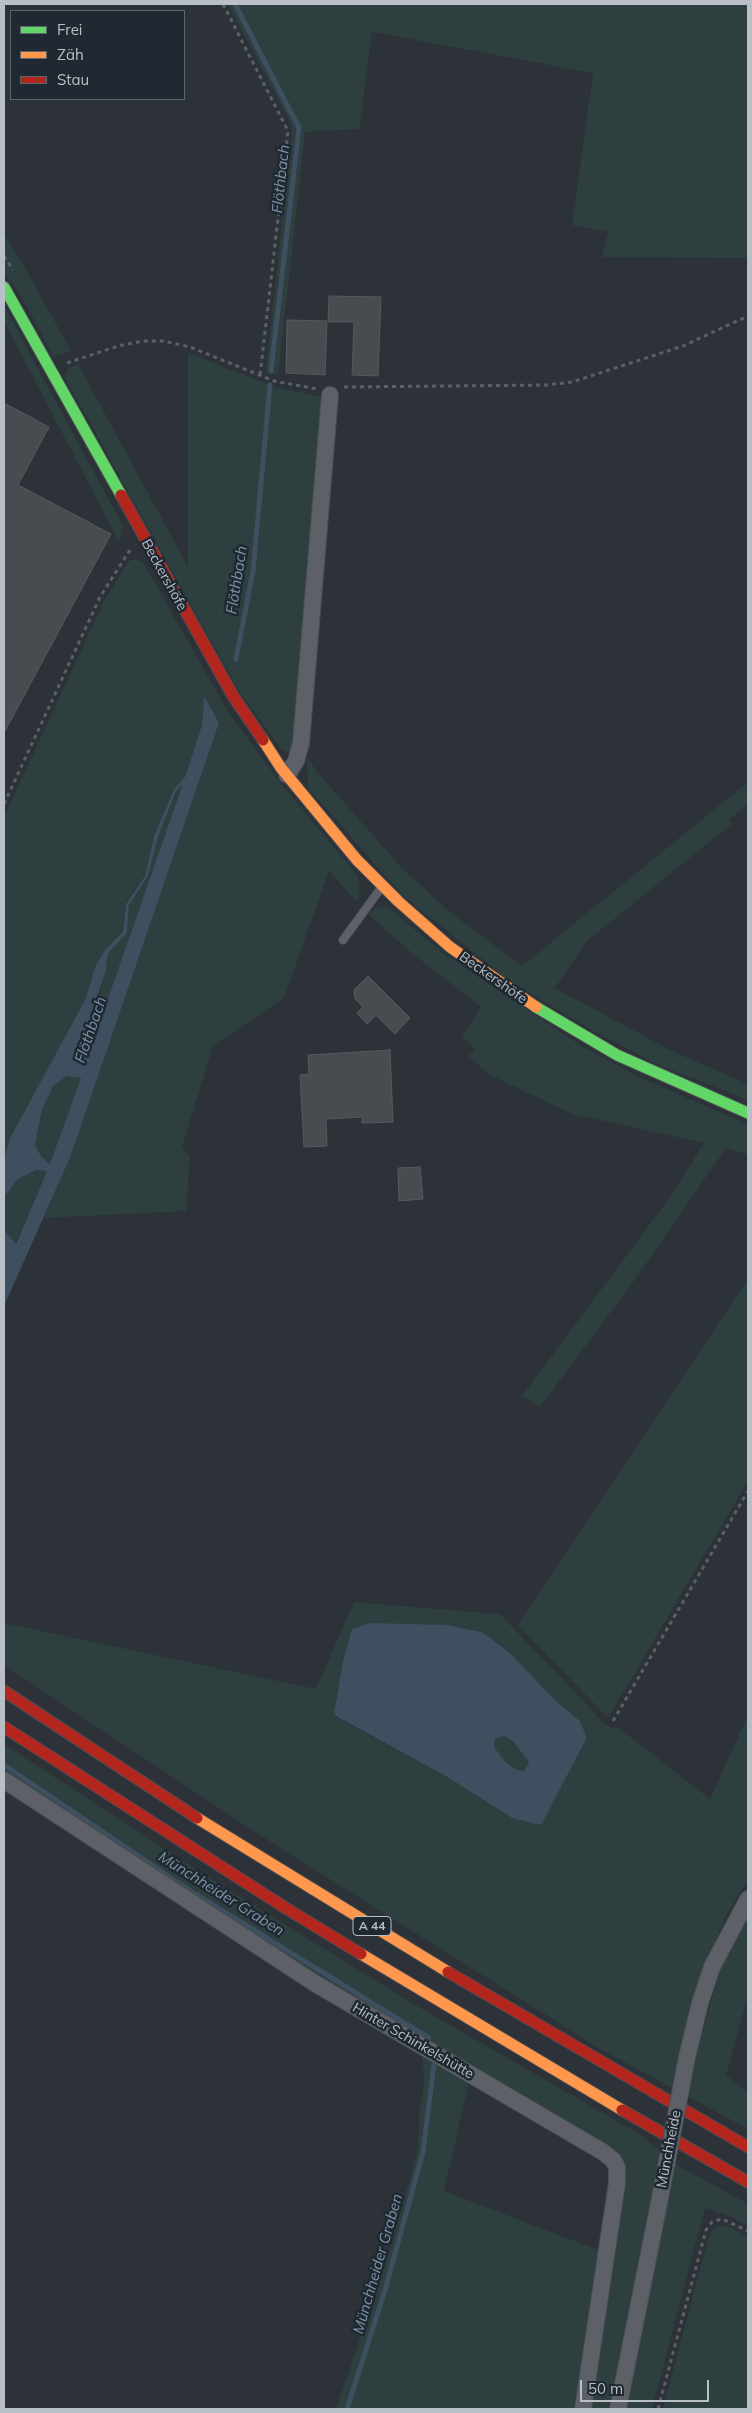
<!DOCTYPE html>
<meta charset="utf-8">
<style>
body{margin:0}
#map{position:relative;width:752px;height:2413px;overflow:hidden;background:#2c3238;font-family:Mulish,sans-serif}
canvas{display:block}
.frame{position:absolute;inset:0;border:5px solid #b8bfc7;pointer-events:none}
.legend{position:absolute;left:10px;top:10px;width:175px;height:90px;box-sizing:border-box;background:#202932;border:1px solid #5d656e;margin:0;padding:6px 9px;list-style:none;font-size:15px;color:#b8bfc7}
.legend li{display:flex;align-items:center;gap:10px;height:25px}
.legend b{width:25px;border:1px solid #5d656e}
.scale{position:absolute;left:580px;top:2380px;width:129px;height:22px;box-sizing:border-box;border:2px solid #b8bfc7;border-top:0;padding-left:6px;font-size:15px;line-height:18px;white-space:nowrap;color:#b8bfc7;-webkit-text-stroke:4px #202932;paint-order:stroke}
</style>
<div id="map">
<canvas width="752" height="2413"></canvas>
<div class="frame"></div>
<ul class="legend">
<li><b style="height:6px;background:#63d668"></b>Frei</li>
<li><b style="height:6px;background:#ff974d"></b>Zäh</li>
<li><b style="height:6px;background:#b3261e"></b>Stau</li>
</ul>
<div class="scale">50 m</div>
</div>
<script>
const context = document.querySelector('canvas').getContext('2d');
context.lineJoin = 'round';
function fill(path, color) {
  context.fillStyle = color;
  context.fill(path, 'evenodd');
}
function toPath(rows) {
  const path = new Path2D();
  for (const r of rows) {
    path.moveTo(r[0], r[1]);
    for (let i = 2; i < r.length; i += 2) path.lineTo(r[i], r[i + 1]);
  }
  return path;
}
function stroke(path, color, width, dash) {
  context.strokeStyle = color;
  context.lineWidth = width;
  context.lineCap = dash ? 'butt' : 'round';
  context.setLineDash(dash || []);
  context.stroke(path);
}
function drawText(font, color, halo, rows, align = 'center') {
  context.font = font + ' Mulish,sans-serif';
  context.lineWidth = 5;
  context.setLineDash([]);
  context.textBaseline = 'middle';
  context.strokeStyle = halo;
  context.fillStyle = color;
  for (const [text, x, y, turn = 0] of rows) {
    context.save();
    context.translate(x, y);
    context.rotate((+turn || 0) * Math.PI / 180);
    context.textAlign = isNaN(turn) ? turn : align;
    if (halo) context.strokeText(text, 0, 0);
    context.fillText(text, 0, 0);
    context.restore();
  }
}
fill(toPath([
 [228,4,748,4,748,258,602,257,608,232,572,225,593,73,372,32,359,129,305,132,279,368,276,375,266,371,292,131,290,122],
 [4,234,29,275,71,351,53,356,25,303,4,271],
 [4,305,123,526,119,542,4,321],
 [188,353,275,387,322,397,295,740,289,752,282,750,240,693,64,376,69,368,78,364,188,567],
 [134,559,143,562,227,710,279,781,357,875,360,888,358,903,329,871,284,998,213,1046,182,1147,190,1156,186,1211,44,1218,70,1158,219,723,204,697,202,725,185,777,174,789,154,836,145,876,126,903,123,932,105,950,95,967,86,998,9,1140,4,1160,4,817,104,601,128,562],
 [307,757,317,772,402,868,450,912,522,966,748,782,748,804,729,820,733,823,587,941,555,988,670,1050,748,1084,748,1100,656,1064,595,1032,508,980,401,894,308,788],
 [182,785,86,1063,97,999,106,971,107,959,110,951,127,933,129,905,148,876,158,837,176,791],
 [378,907,389,908,446,955,583,1047,641,1078,748,1124,748,1155,726,1148,636,1278,540,1407,522,1396,670,1197,704,1143,572,1114,490,1075,468,1056,475,1049,462,1037,481,1007,414,955,368,914],
 [67,1076,81,1078,51,1164,41,1156,35,1145,42,1110,53,1086],
 [36,1170,47,1171,15,1244,4,1230,4,1197,18,1179],
 [748,1279,748,1481,608,1718,518,1625],
 [354,1602,500,1614,605,1724,614,1729,616,1726,710,1799,748,1715,748,1879,727,1914,702,1974,695,2057,721,1968,748,1907,748,1996,726,2075,748,2092,748,2129,602,2050,423,1938,252,1830,4,1665,4,1623,316,1689],
 [447,1625,482,1632,509,1652,556,1701,580,1721,587,1738,562,1786,512,1818,449,1778,334,1716],
 [504,1736,513,1741,529,1762,524,1771,517,1770,506,1763,495,1748,494,1742,496,1737],
 [4,1744,203,1874,417,2006,641,2135,679,2166,748,2204,748,2226,730,2216,705,2208,652,2409,626,2409,668,2197,653,2189,610,2409,589,2409,625,2161,617,2154,352,2001,4,1773],
 [422,2051,470,2078,444,2191,601,2251,579,2409,336,2409,392,2244,418,2149,419,2118,424,2081],
 [726,2225,748,2237,748,2409,663,2409,708,2239,713,2228]
]), '#2d3f3e');
fill(toPath([
 [204,696,219,723,70,1158,4,1306,4,1230,16,1244,47,1171,36,1170,18,1179,4,1197,4,1160,9,1140,86,998,95,967,105,950,123,932,126,904,145,876,154,836,174,789,185,777,202,725],
 [181,786,182,786,87,1059,96,999,106,971,107,958,110,951,127,933,129,905,148,876,158,837,176,791],
 [67,1076,81,1078,50,1164,41,1156,35,1145,42,1110,53,1086],
 [371,1623,447,1625,482,1632,509,1652,556,1701,580,1721,587,1738,541,1825,512,1818,449,1778,334,1715,343,1661,352,1629],
 [504,1736,513,1741,529,1762,524,1771,517,1770,506,1763,495,1748,494,1742,496,1738]
]), '#3e4f5f');
stroke(toPath([
 [235,4,299,128,271,371],
 [236,659,253,571,270,385],
 [4,1765,192,1892,429,2038],
 [347,2409,385,2290,423,2152,434,2064]
]), '#3e4f5f', 5);
const building = toPath([
 [329,296,381,297,378,376,352,375,354,322,328,322,329,296],
 [287,320,327,321,325,375,286,373,287,320],
 [4,403,49,427,18,485,111,534,4,733,4,403],
 [368,976,410,1018,395,1034,376,1015,367,1024,357,1013,363,1007,355,999,354,990,368,976],
 [390,1050,393,1122,362,1123,362,1117,326,1119,327,1146,304,1147,300,1075,309,1074,308,1055,390,1050],
 [420,1167,423,1199,399,1201,398,1168,420,1167]
]);
fill(building, '#474c51');
stroke(building, '#555a5f', 1);
const lane = toPath([
 [343,940,381,888]
]);
const street = toPath([
 [287,775,296,761,301,743,330,395],
 [4,1780,316,1984,603,2152,613,2160,617,2167,617,2183,583,2409],
 [687,2057,700,2003,712,1967,748,1899],
 [618,2409,660,2198]
]);
const fast = toPath([
 [4,287,121,495],
 [536,1007,617,1055,748,1113]
]);
const slow = toPath([
 [263,740,281,768,357,860,399,902,450,947,536,1007],
 [197,1818,448,1972],
 [361,1954,622,2110]
]);
const jam = toPath([
 [121,495,233,696,263,740],
 [4,1691,197,1818],
 [4,1727,284,1907,361,1954],
 [448,1972,748,2147],
 [622,2110,748,2182]
]);
stroke(lane, '#4a4e52', 9);
stroke(street, '#4a4e52', 18);
stroke(fast, '#4a4e52', 13);
stroke(slow, '#4a4e52', 13);
stroke(jam, '#4a4e52', 13);
stroke(toPath([
 [223,4,288,131,260,376],
 [4,256,13,270],
 [67,363,118,346,143,341,163,341,190,347,274,381,317,389],
 [344,387,546,385,572,382,683,346,748,316],
 [4,804,100,597,130,550],
 [613,1721,748,1491],
 [658,2409,706,2230,712,2222,722,2219,748,2231]
]), '#5b6064', 3, [4, 4]);
stroke(lane, '#5d6066', 8);
stroke(street, '#5d6066', 16);
stroke(fast, '#63d668', 11);
stroke(slow, '#ff974d', 11);
stroke(jam, '#b3261e', 11);
const streetBridge = toPath([
 [660,2198,687,2057]
]);
stroke(streetBridge, '#4a4e52', 18, []);
stroke(streetBridge, '#5d6066', 16);
for (const [x, y, w] of [
 [372,1926,38]
]) {
  const box = new Path2D();
  box.roundRect(x - w / 2, y - 9.5, w, 19, 4);
  context.fillStyle = '#202932';
  context.fill(box);
  stroke(box, '#b8bfc7', 1);
}
drawText('bold 12px', '#b8bfc7', null, [
 ["A 44",372,1926]
]);
drawText('14px', '#b8bfc7', '#202932', [
 ["Beckershöfe",164,575,61],
 ["Beckershöfe",493,978,35],
 ["Hinter Schinkelshütte",413,2041,30],
 ["Münchheide",669,2149,-79]
]);
drawText('italic 15px', '#7c93a7', '#202932', [
 ["Flöthbach",281,179,-84],
 ["Flöthbach",237,580,-81],
 ["Flöthbach",91,1030,-71],
 ["Münchheider Graben",221,1894,32],
 ["Münchheider Graben",378,2264,-74]
]);
</script>
